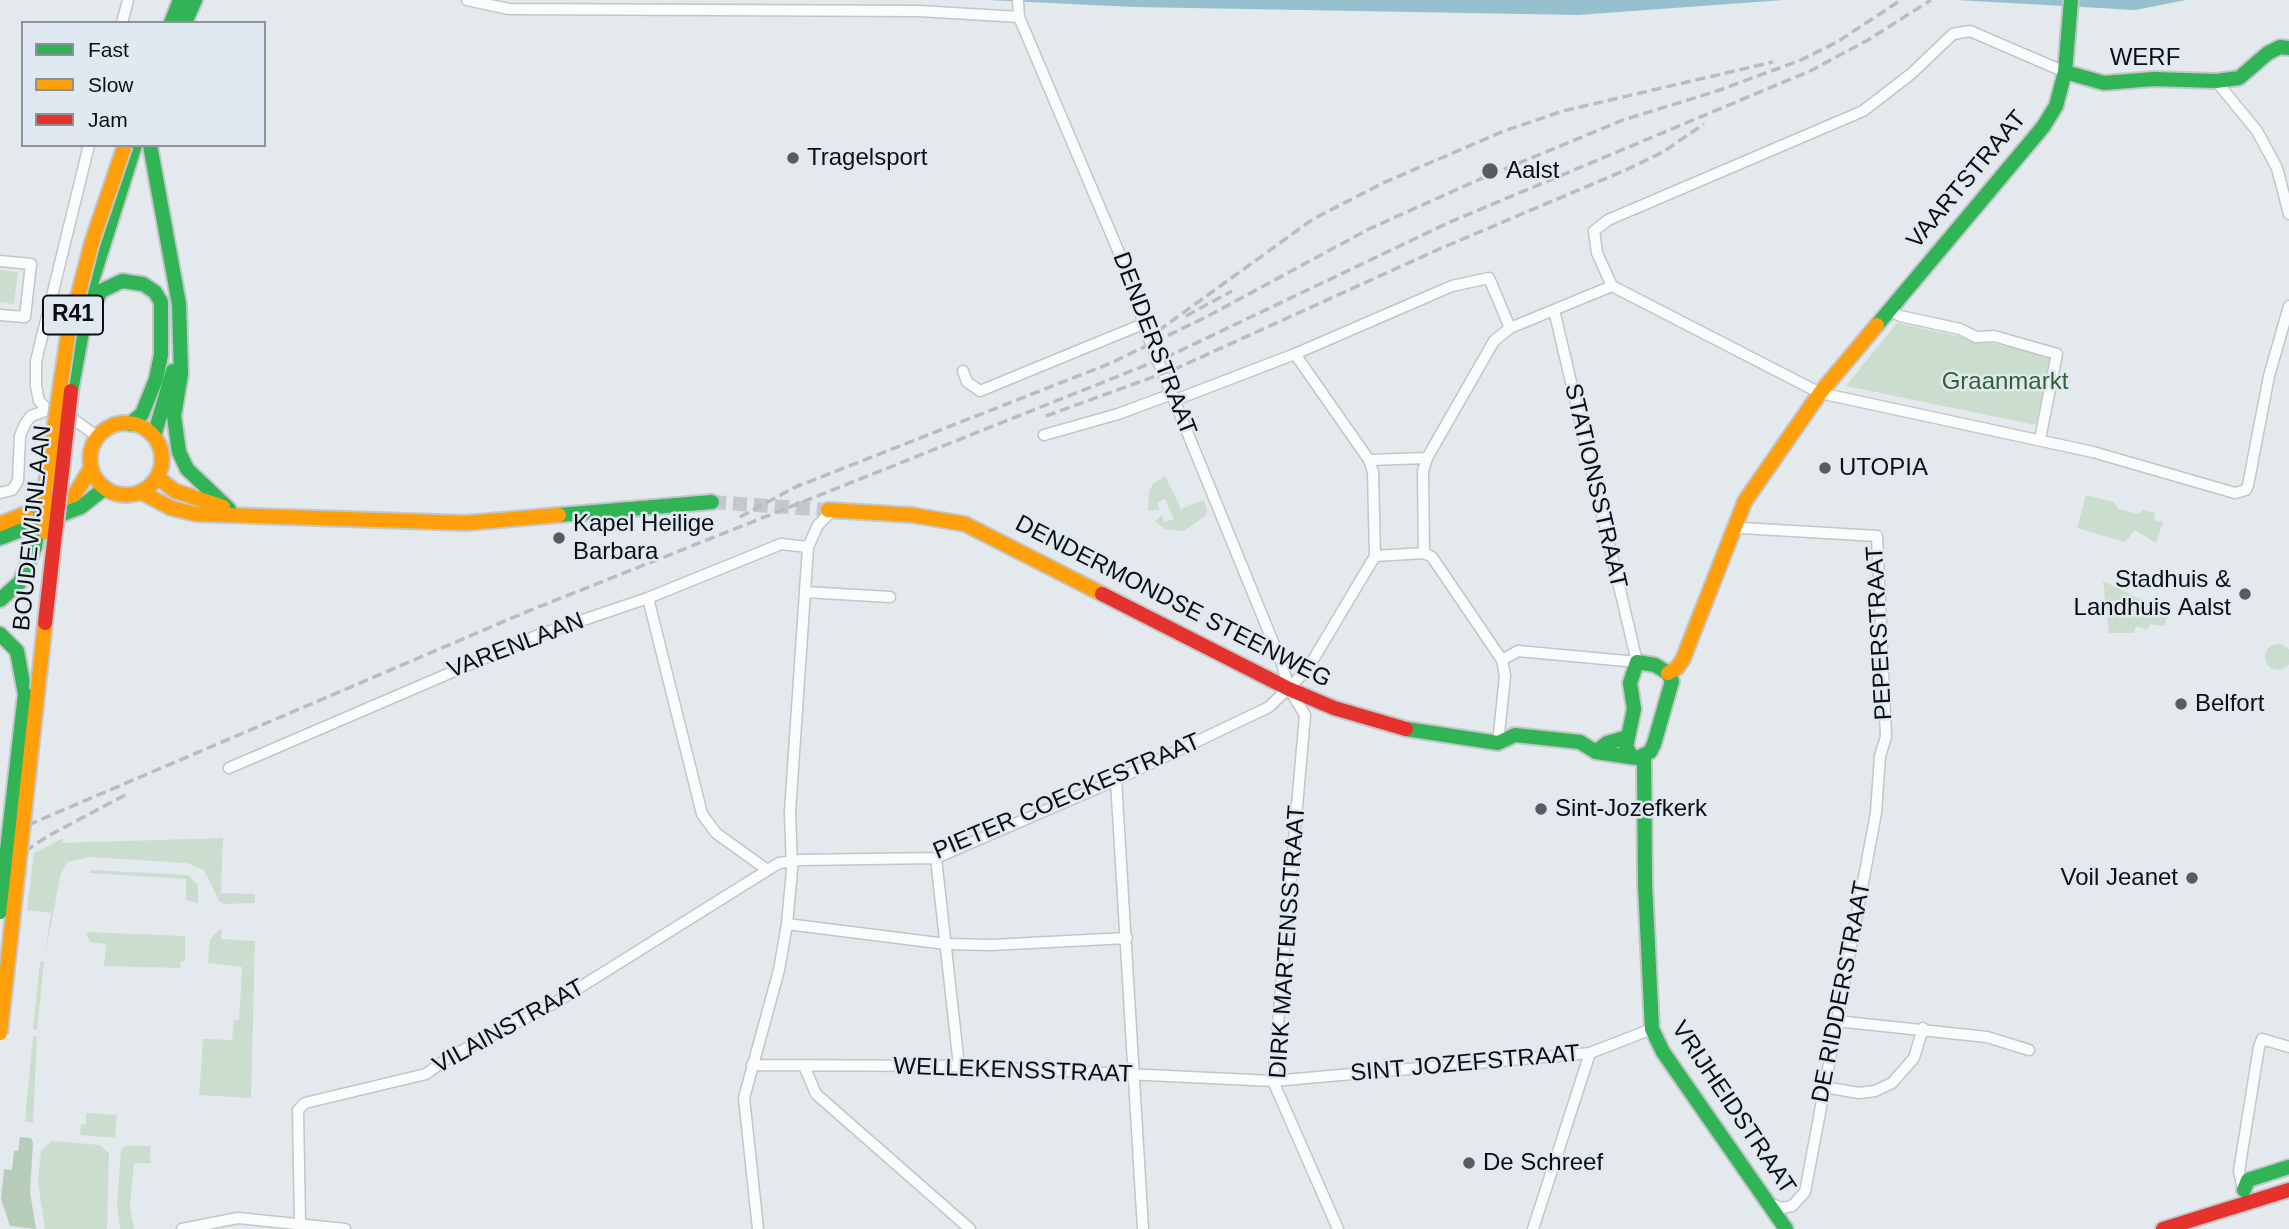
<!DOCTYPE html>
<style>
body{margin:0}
#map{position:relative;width:2289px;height:1229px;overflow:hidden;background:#e4e9ed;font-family:Arial,sans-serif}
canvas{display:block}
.legend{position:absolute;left:21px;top:21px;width:245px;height:126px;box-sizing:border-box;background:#e0e9f1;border:2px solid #8b9298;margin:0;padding:9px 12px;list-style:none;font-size:21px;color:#0c0f12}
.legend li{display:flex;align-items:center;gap:14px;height:35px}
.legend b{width:35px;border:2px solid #8b9298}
</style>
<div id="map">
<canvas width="2289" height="1229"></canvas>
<ul class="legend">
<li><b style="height:9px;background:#30b455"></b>Fast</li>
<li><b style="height:9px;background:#ff9f0a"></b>Slow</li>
<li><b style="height:9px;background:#e5322d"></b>Jam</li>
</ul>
</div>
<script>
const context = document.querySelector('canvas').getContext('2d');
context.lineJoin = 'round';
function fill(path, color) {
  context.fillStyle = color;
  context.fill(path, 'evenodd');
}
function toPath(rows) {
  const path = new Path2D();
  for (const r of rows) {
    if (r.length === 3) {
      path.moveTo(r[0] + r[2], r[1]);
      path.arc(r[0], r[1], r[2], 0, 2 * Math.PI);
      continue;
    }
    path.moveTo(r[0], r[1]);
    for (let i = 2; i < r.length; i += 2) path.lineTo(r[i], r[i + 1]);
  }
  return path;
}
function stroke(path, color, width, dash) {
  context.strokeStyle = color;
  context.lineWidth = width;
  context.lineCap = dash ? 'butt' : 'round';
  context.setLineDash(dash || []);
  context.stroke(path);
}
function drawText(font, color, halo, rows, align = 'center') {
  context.font = font + ' Arial,sans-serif';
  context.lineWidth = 5;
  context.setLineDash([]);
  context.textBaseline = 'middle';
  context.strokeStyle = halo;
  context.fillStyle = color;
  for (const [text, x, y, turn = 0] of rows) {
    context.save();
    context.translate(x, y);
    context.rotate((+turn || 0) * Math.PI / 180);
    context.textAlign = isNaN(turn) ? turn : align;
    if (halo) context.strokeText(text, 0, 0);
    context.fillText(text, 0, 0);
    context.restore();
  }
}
fill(toPath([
 [0,270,18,272,14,304,0,302],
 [1897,323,2051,356,2036,425,1846,386],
 [1165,476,1181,509,1204,500,1207,512,1205,516,1184,531,1165,529,1155,521,1162,515,1164,522,1174,519,1165,499,1157,503,1160,510,1148,511,1149,491,1153,484],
 [2086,495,2114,502,2118,509,2138,514,2143,510,2155,513,2154,520,2163,522,2156,543,2135,530,2125,542,2077,528],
 [2103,581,2169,613,2164,626,2150,624,2147,630,2136,626,2134,633,2109,633],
 [2278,657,13],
 [63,838,62,843,223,838,221,893,255,894,255,903,224,904,219,901,204,870,187,863,90,857,67,862,61,873,44,961,37,1030,33,1029,40,962,44,961,51,913,27,910,34,853],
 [90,870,188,875,198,885,198,903,186,900,186,879,90,873],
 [222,927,221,939,255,941,251,1098,199,1095,203,1039,232,1040,234,1020,239,1020,242,967,208,963,210,939],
 [86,932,185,936,185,961,181,961,180,968,104,966,106,944,90,942],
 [33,1036,37,1037,33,1123,25,1121],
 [86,1113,117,1115,115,1138,80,1135,81,1124,86,1124],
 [52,1141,100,1145,109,1153,107,1229,45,1229,38,1183,41,1150],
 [124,1146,150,1146,151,1163,134,1163,130,1206,134,1229,120,1229,117,1206,121,1150]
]), '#cbddce');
fill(toPath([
 [20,1137,31,1138,33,1143,30,1192,36,1229,10,1226,1,1199,4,1169,12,1170,14,1151,18,1151]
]), '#b6ccb9');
fill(toPath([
 [987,0,1784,0,1578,15,1134,7],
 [1956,0,2186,0,2135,10]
]), '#97c0ce');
stroke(toPath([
 [712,502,828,510]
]), '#c4c8cc', 14, [14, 7]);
const street = toPath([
 [467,0,509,9,919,11,1019,17],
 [1018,0,1019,17,1137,295,1143,324,1282,664,1289,689,1305,715,1273,1081,1338,1229],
 [122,23,128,0],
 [2216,81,2257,131,2277,168,2289,214],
 [89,145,36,361,36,386,39,401,48,410,73,419,98,437],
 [0,261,31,264,25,317,0,315],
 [1612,286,1820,393,2093,452,2235,493,2246,490,2248,485,2269,376,2289,306],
 [1612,286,1597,253,1594,231,1608,220,1863,111,1911,74,1953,34,1970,31,2065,72],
 [1888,309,1900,316,1960,329,1976,337,1994,336,2057,354,2040,439],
 [1295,354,1369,460],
 [963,371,967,382,980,391,1143,324],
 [1175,400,1295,354,1452,286,1489,278,1510,328],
 [1044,435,1118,414,1172,394],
 [0,493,12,490,18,481,20,436,25,424,31,416,48,410],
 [1732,531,1742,528,1877,536,1886,737,1880,756,1876,813,1805,1192,1792,1206,1782,1208,1769,1203],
 [1424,553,1423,471,1427,458,1494,341,1510,328,1612,286],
 [1424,553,1432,557,1502,660,1505,676,1498,743],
 [1424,553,1375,556,1373,472,1369,460,1427,458],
 [805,592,890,597],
 [648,598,702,814,716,833,766,869],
 [1502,660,1518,651,1637,662,1554,310],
 [229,768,536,636,648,598,781,544,808,547],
 [1116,780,1143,1229],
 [936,858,959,1066],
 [787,924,946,944,991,945,1127,938],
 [1836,1021,1987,1037,2029,1050],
 [752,1065,959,1066,1273,1081,1590,1053,1652,1029],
 [804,1066,816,1094,970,1229],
 [1824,1087,1859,1093,1875,1091,1892,1083,1914,1058,1923,1028],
 [2243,1190,2239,1171,2259,1047,2262,1039,2289,1047],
 [300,1223,298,1110,305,1103,426,1074,448,1058,558,1001,779,863,801,860,936,858,1116,780,1269,707,1307,670,1375,556],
 [182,1229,238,1218,345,1229],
 [758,1229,744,1098,779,970,787,924,792,870,790,812,808,547,818,525,833,510],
 [1533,1229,1590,1053]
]);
const fast = toPath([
 [171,23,180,0],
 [185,23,195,0],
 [2065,72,2104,83,2154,79,2216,81,2239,78,2268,53,2280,47,2289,48],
 [150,145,179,304,181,374,174,416,179,452,187,469,229,509],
 [88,316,101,291,122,281,143,284,155,292,161,302,161,355,156,379,142,414,130,424],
 [1877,325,2043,127,2056,106,2065,72,2071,0],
 [71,391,91,284,135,145],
 [154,436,173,371],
 [559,515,712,502],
 [0,538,81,507,105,488],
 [0,600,20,582],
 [0,634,17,651,25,694],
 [1406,729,1498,743,1515,735,1580,742,1596,752,1637,758,1650,752,1654,744,1672,681,1668,673,1655,665,1637,662,1630,683,1634,709,1626,747,1631,755],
 [1596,752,1607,743,1628,737],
 [1644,756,1645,884,1652,1029,1663,1052,1786,1229],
 [2244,1190,2248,1180,2289,1167]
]);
const slow = toPath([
 [126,459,36],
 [157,477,175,491,223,507],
 [141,492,171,508,196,514,466,523,559,515],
 [828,510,912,515,965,524,1102,594],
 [0,524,75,494,91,468],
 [1668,673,1677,668,1683,659,1745,501,1820,393,1877,325]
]);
const jam = toPath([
 [1102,594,1289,689,1334,708,1406,729],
 [2163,1229,2289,1190]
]);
stroke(street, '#c2c6c9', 13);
stroke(fast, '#c2c6c9', 18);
stroke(slow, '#c2c6c9', 18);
stroke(jam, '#c2c6c9', 18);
stroke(street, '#fbfcfc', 10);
stroke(fast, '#30b455', 14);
stroke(slow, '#ff9f0a', 14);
stroke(jam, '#e5322d', 14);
stroke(toPath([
 [1186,316,1232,291],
 [1158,331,1313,219,1383,183,1504,131,1563,111,1773,62],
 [1046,416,1175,369,1437,250,1628,169,1663,152,1704,124],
 [793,488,1111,363,1208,316,1369,229,1478,180,1623,120,1717,91,1801,60,1837,42,1901,0],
 [740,517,801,484],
 [0,837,526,612,1169,356,1450,222,1810,71,1868,40,1931,0],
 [0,868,48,836,127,794]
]), '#babcbd', 3.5, [10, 5]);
const fastBridge = toPath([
 [20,582,35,547,40,515],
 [0,912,25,694]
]);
const slowBridge = toPath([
 [45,532,45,490,68,335,92,242,125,145],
 [0,1033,45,623]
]);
const jamBridge = toPath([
 [45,623,71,391]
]);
stroke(fastBridge, '#c2c6c9', 18, []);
stroke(slowBridge, '#c2c6c9', 18, []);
stroke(jamBridge, '#c2c6c9', 18, []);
stroke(fastBridge, '#30b455', 14);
stroke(slowBridge, '#ff9f0a', 14);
stroke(jamBridge, '#e5322d', 14);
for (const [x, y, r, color] of [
 [793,158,7,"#585b5f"],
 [1490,171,9,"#585b5f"],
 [1825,468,7,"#585b5f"],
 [559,538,7,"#585b5f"],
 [2245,594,7,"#585b5f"],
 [2181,704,7,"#585b5f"],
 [1541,809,7,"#585b5f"],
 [2192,878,7,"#585b5f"],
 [1469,1163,7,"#585b5f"]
]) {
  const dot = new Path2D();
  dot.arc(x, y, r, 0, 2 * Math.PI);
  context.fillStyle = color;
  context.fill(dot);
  stroke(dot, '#e0e9f1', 2.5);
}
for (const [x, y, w] of [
 [73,315,60]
]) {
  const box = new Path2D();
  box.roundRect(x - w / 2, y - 19.5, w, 39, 5);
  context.fillStyle = '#e0e9f1';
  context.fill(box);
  stroke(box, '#0c0f12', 2);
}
drawText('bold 23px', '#0c0f12', null, [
 ["R41",73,315]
]);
drawText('24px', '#0c0f12', '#e0e9f1', [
 ["WERF",2145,58],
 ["VAARTSTRAAT",1967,180,-50],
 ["DENDERSTRAAT",1154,344,69],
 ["STATIONSSTRAAT",1595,486,77],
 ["BOUDEWIJNLAAN",33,528,-84],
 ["DENDERMONDSE STEENWEG",1173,602,27],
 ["PEPERSTRAAT",1880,633,-93],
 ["VARENLAAN",516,646,-21],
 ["PIETER COECKESTRAAT",1067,797,-23],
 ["DIRK MARTENSSTRAAT",1288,942,-86],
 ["DE RIDDERSTRAAT",1842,992,-79],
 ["VILAINSTRAAT",509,1027,-29],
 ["SINT JOZEFSTRAAT",1465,1064,-5],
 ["WELLEKENSSTRAAT",1013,1071,2],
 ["VRIJHEIDSTRAAT",1733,1108,56]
]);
drawText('24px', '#0c0f12', '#e0e9f1', [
 ["Tragelsport",807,158],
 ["Aalst",1506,171],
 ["UTOPIA",1839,468],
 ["Kapel Heilige",573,524],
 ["Barbara",573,552],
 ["Stadhuis &",2231,580,"right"],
 ["Landhuis Aalst",2231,608,"right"],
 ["Belfort",2195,704],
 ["Sint-Jozefkerk",1555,809],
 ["Voil Jeanet",2178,878,"right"],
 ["De Schreef",1483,1163]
], 'left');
drawText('24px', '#326231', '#e0e9f1', [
 ["Graanmarkt",2005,382]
]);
</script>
